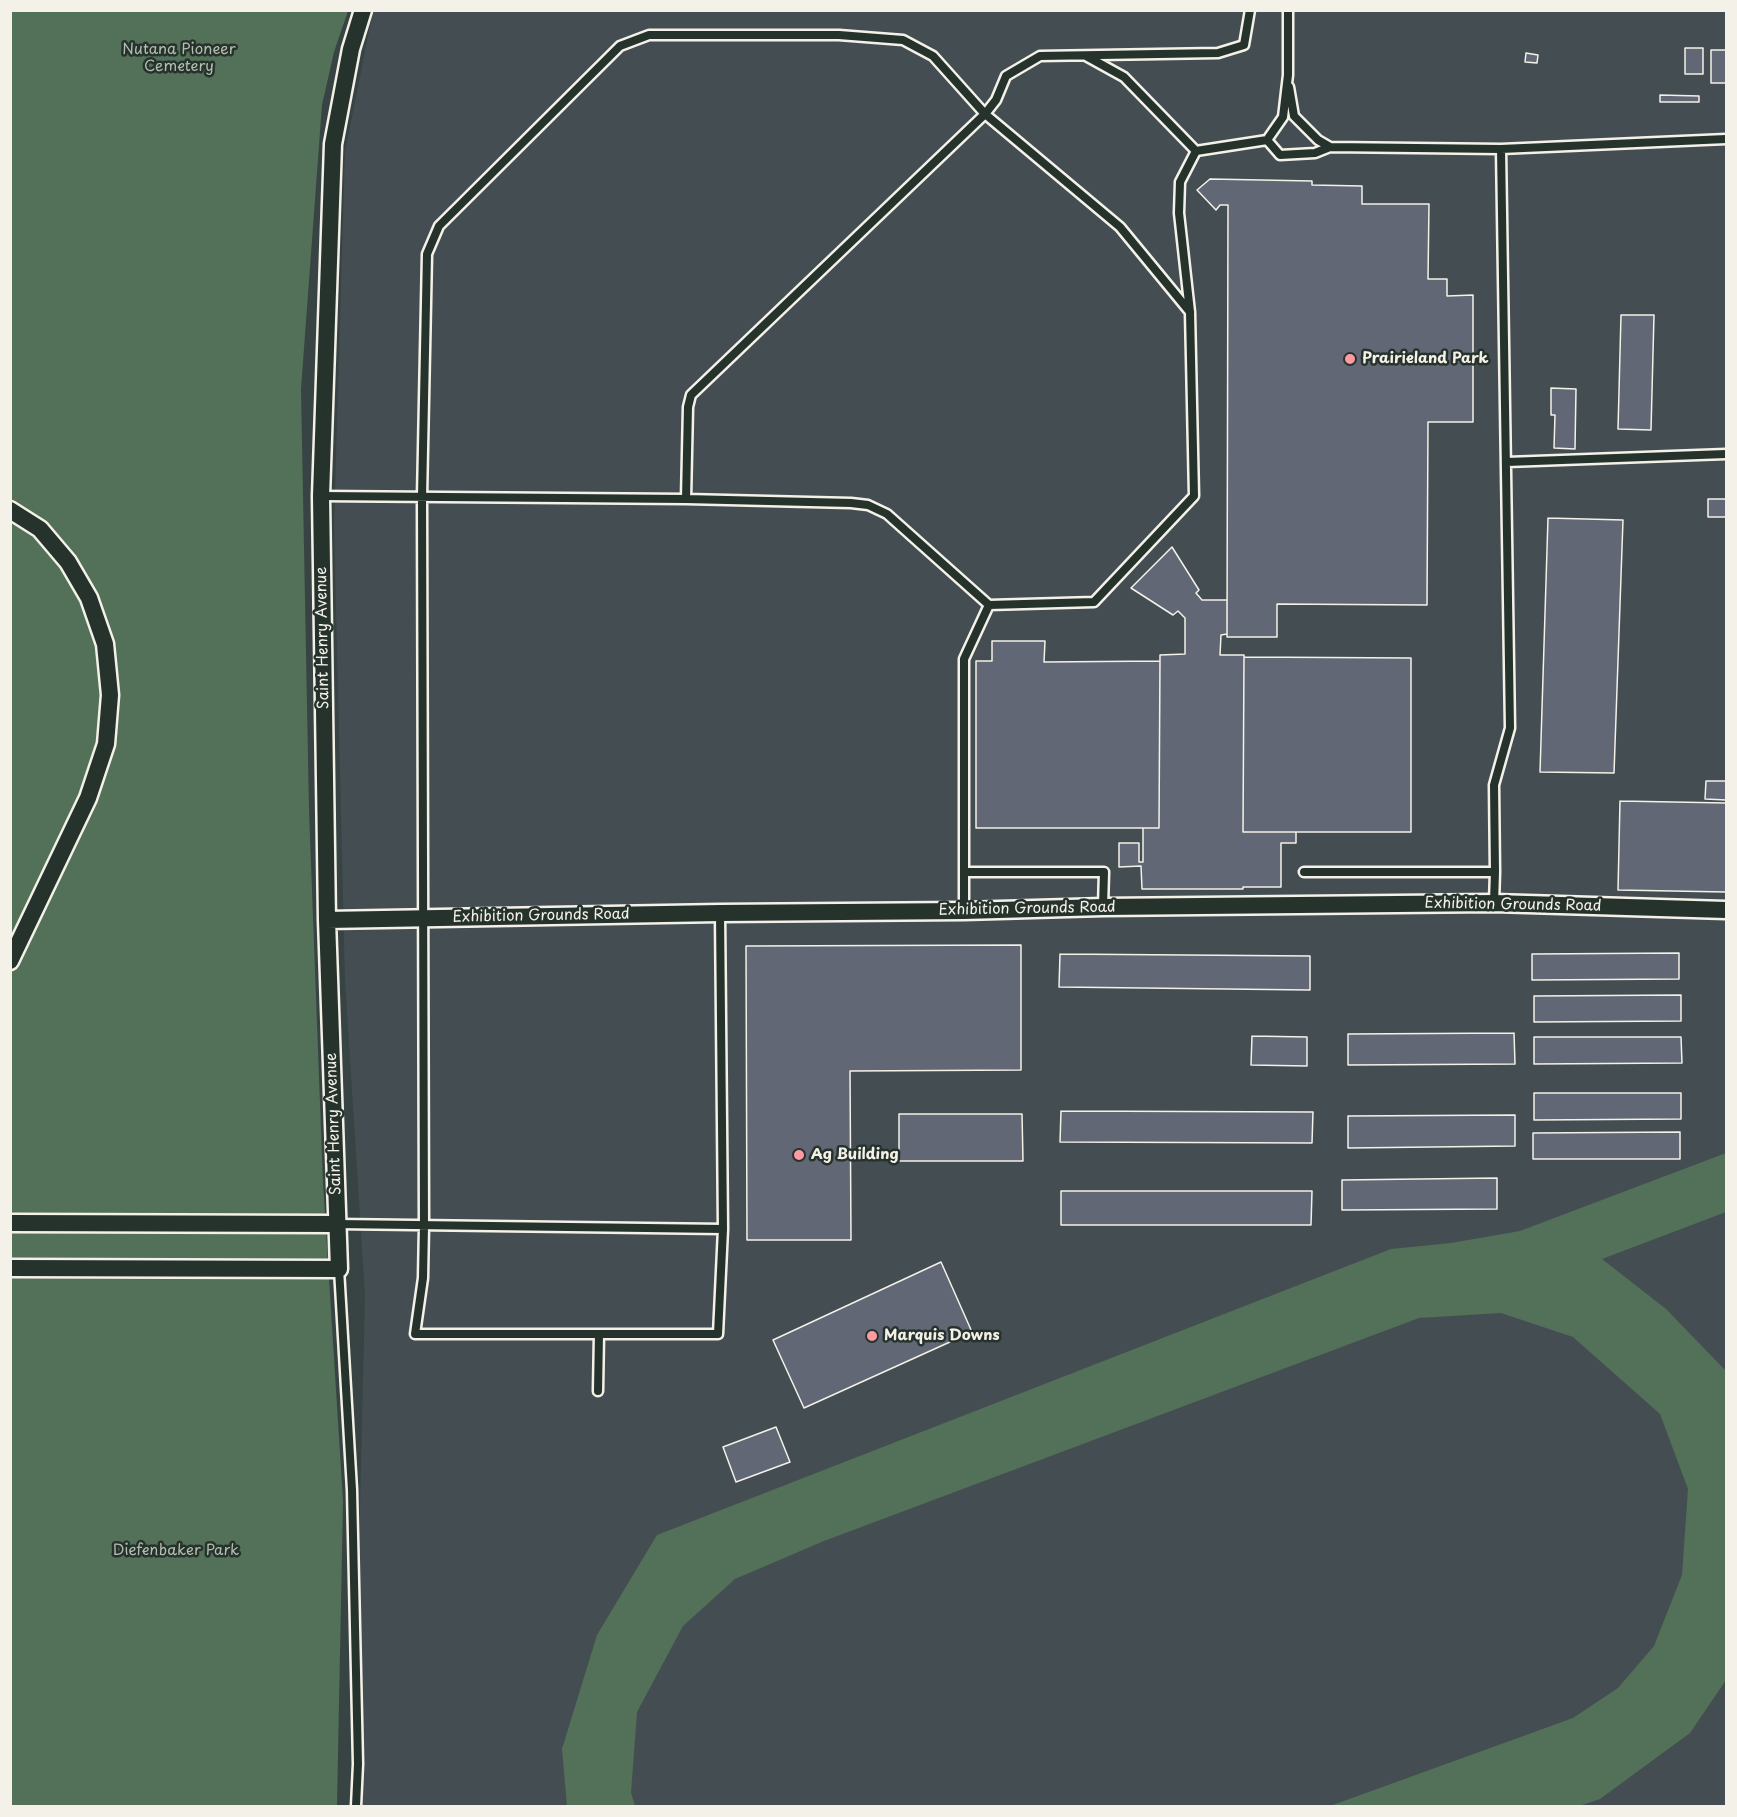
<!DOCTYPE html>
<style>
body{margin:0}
#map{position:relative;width:1737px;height:1817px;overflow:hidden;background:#384343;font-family:"Playpen Sans",sans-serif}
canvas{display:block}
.frame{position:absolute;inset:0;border:12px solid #f4f1e8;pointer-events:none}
</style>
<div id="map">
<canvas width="1737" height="1817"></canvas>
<div class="frame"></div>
</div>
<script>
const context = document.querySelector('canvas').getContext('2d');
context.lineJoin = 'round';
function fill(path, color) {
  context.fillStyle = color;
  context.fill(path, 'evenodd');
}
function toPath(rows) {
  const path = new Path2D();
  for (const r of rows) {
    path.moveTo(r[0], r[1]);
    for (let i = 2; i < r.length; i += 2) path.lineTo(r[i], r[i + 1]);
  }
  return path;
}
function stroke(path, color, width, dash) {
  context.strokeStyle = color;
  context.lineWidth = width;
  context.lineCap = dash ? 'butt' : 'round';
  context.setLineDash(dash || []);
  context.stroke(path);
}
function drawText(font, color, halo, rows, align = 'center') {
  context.font = font + ' "Playpen Sans",sans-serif';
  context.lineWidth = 5;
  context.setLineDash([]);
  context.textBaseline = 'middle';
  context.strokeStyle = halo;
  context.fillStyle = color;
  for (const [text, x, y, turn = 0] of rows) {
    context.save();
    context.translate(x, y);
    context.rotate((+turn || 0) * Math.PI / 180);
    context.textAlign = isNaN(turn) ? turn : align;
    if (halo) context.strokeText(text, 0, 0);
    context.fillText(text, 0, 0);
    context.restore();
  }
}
fill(toPath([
 [373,11,1726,11,1726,1806,353,1806,365,1295,345,981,334,525,345,152]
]), '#444e52');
fill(toPath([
 [11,11,348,11,334,52,322,105,301,389,309,810,323,1183,343,1501,337,1806,11,1806],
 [1726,1153,1726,1212,1602,1259,1666,1309,1726,1371,1726,1680,1690,1733,1600,1799,1579,1806,1330,1806,1573,1718,1618,1688,1654,1646,1682,1575,1688,1489,1660,1414,1573,1337,1501,1313,1419,1318,824,1541,735,1579,683,1626,637,1712,631,1793,635,1806,567,1806,562,1749,597,1635,657,1535,1391,1249,1451,1243,1520,1231]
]), '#537058');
const building = toPath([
 [1685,48,1703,48,1703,74,1685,74,1685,48],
 [1711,50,1726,50,1726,83,1711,83,1711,50],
 [1526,53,1538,55,1537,63,1525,62,1526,53],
 [1660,95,1699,96,1699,102,1660,102,1660,95],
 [1210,179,1312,181,1312,185,1362,186,1362,204,1429,204,1428,279,1447,279,1447,296,1473,295,1473,422,1428,422,1427,605,1277,604,1277,637,1227,637,1228,205,1220,205,1216,210,1197,190,1210,179],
 [1621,315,1654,315,1651,430,1618,429,1621,315],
 [1551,388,1576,389,1575,449,1554,448,1555,415,1551,415,1551,388],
 [1708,499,1726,499,1726,517,1708,517,1708,499],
 [1548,518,1623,520,1614,773,1540,772,1548,518],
 [1172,547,1199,590,1196,593,1202,600,1227,600,1227,634,1221,635,1220,655,1244,655,1243,832,1296,832,1296,843,1281,843,1281,887,1243,887,1243,889,1142,889,1141,866,1119,867,1119,843,1139,843,1139,862,1143,862,1143,828,1159,828,1160,655,1185,654,1185,618,1178,611,1173,615,1131,588,1172,547],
 [992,641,1045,641,1044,662,1160,661,1159,828,976,828,976,661,992,661,992,641],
 [1244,657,1411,658,1411,832,1243,832,1244,657],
 [1706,781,1726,781,1726,800,1705,799,1706,781],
 [1620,801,1726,803,1726,892,1618,890,1620,801],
 [1021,945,1021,1070,850,1071,851,1240,747,1240,746,946,1021,945],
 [1679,953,1679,979,1532,980,1532,954,1679,953],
 [1060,954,1310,956,1310,990,1059,987,1060,954],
 [1681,995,1681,1021,1534,1022,1534,996,1681,995],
 [1514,1033,1515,1064,1348,1065,1348,1034,1514,1033],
 [1252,1036,1307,1037,1307,1066,1251,1065,1252,1036],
 [1534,1037,1681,1037,1682,1063,1534,1064,1534,1037],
 [1534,1093,1681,1093,1681,1119,1534,1120,1534,1093],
 [1061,1111,1313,1112,1312,1143,1060,1142,1061,1111],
 [899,1114,1022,1114,1023,1161,899,1161,899,1114],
 [1515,1115,1515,1146,1348,1148,1348,1116,1515,1115],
 [1680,1132,1680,1159,1533,1159,1533,1133,1680,1132],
 [1497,1178,1497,1209,1342,1210,1342,1180,1497,1178],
 [1061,1191,1312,1191,1311,1225,1061,1225,1061,1191],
 [941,1262,972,1332,804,1408,773,1340,941,1262],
 [776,1427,790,1462,736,1482,723,1447,776,1427]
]);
fill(building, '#616775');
stroke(building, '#f4f1e8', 1.5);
const service = toPath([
 [1086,56,1124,77,1196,151],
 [1289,87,1294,116,1318,140,1330,147],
 [1267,140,1280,155,1315,153,1330,147,1501,149,1726,139],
 [1196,151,1267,140,1283,117,1288,75,1288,10],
 [1507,462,1726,454],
 [321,496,686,499,851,503,868,505,887,514,989,605,1094,602,1194,496,1190,312,1179,213,1180,182,1196,151],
 [686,499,688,407,691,395,985,114,1120,227,1190,312],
 [989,605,964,659,964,872,1104,872,1103,907],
 [964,872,964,911],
 [1304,872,1495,872,1494,785,1510,728,1501,149],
 [1494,903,1495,872],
 [720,913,723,1229,718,1334,415,1334,423,1278,424,1226,422,497,427,254,439,226,620,46,649,35,839,35,903,40,933,56,985,114,996,100,1006,76,1040,56,1218,53,1244,45,1250,10],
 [337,1224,723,1229],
 [339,1269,352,1490,358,1764,356,1806],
 [598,1391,599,1334]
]);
const minor = toPath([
 [10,510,40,529,68,562,89,598,105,644,110,695,106,744,88,798,10,961],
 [327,920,720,913,964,911,1103,907,1494,903,1726,910],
 [10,1223,337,1224],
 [10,1268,339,1269,327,920,321,496,333,144,351,49,363,10]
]);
stroke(service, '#f4f1e8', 13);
stroke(minor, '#f4f1e8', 21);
stroke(service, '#26332d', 8);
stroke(minor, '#26332d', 16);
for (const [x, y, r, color] of [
 [1350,359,6,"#ff9aa2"],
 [799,1155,6,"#ff9aa2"],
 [872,1336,6,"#ff9aa2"]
]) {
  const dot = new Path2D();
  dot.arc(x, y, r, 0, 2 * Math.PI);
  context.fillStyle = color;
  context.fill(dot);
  stroke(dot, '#26332d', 2);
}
drawText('15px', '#b4bdae', '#26332d', [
 ["Nutana Pioneer",179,50],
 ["Cemetery",179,67],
 ["Diefenbaker Park",176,1551]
]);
drawText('bold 15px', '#f4f1e8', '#26332d', [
 ["Prairieland Park",1362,359],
 ["Ag Building",811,1155],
 ["Marquis Downs",884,1336]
], 'left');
drawText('15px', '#f4f1e8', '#26332d', [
 ["Saint Henry Avenue",323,638,-91],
 ["Exhibition Grounds Road",1513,905,1],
 ["Exhibition Grounds Road",1027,909,-1],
 ["Exhibition Grounds Road",541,916,-1],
 ["Saint Henry Avenue",334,1124,-92]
]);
</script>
